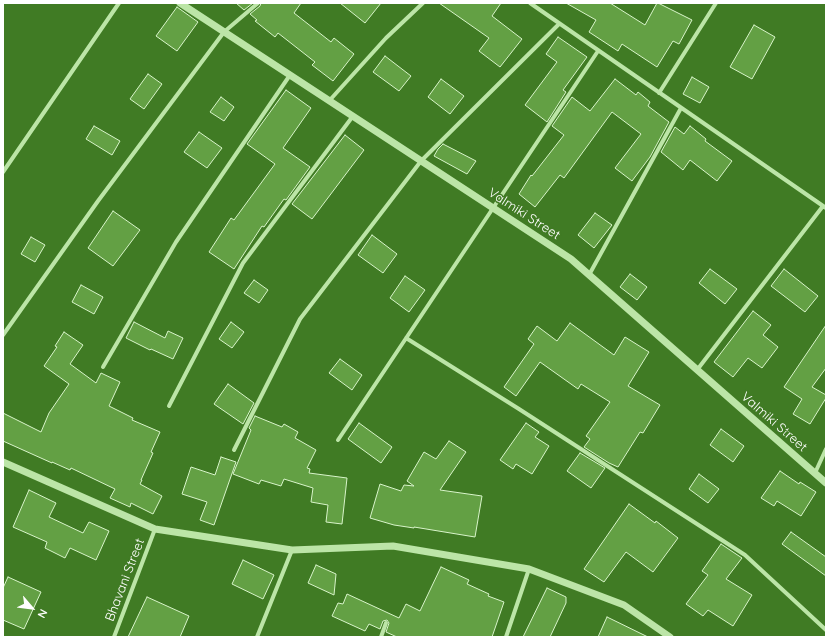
<!DOCTYPE html>
<style>
body{margin:0}
#map{position:relative;width:829px;height:640px;overflow:hidden;background:#407b24;font-family:Quicksand,sans-serif}
canvas{display:block}
.frame{position:absolute;inset:0;border:4px solid #fff;pointer-events:none}
.north{position:absolute;left:12px;top:588px;width:40px;height:40px;-webkit-text-stroke:3px #407b24;paint-order:stroke;rotate:118deg;font-size:11px;font-weight:700;line-height:16px;text-align:center;color:#fff}
.north::after{content:'';display:block;margin:auto;width:14px;height:18px;background:#fff;clip-path:polygon(50% 0,100% 100%,50% 72%,0 100%)}
</style>
<div id="map">
<canvas width="829" height="640"></canvas>
<div class="frame"></div>
<div class="north">N</div>
</div>
<script>
const context = document.querySelector('canvas').getContext('2d');
context.lineJoin = 'round';
function fill(path, color) {
  context.fillStyle = color;
  context.fill(path, 'evenodd');
}
function toPath(rows) {
  const path = new Path2D();
  for (const r of rows) {
    path.moveTo(r[0], r[1]);
    for (let i = 2; i < r.length; i += 2) path.lineTo(r[i], r[i + 1]);
  }
  return path;
}
function stroke(path, color, width, dash) {
  context.strokeStyle = color;
  context.lineWidth = width;
  context.lineCap = dash ? 'butt' : 'round';
  context.setLineDash(dash || []);
  context.stroke(path);
}
function drawText(font, color, halo, rows, align = 'center') {
  context.font = font + ' Quicksand,sans-serif';
  context.lineWidth = 3;
  context.setLineDash([]);
  context.textBaseline = 'middle';
  context.strokeStyle = halo;
  context.fillStyle = color;
  for (const [text, x, y, turn = 0] of rows) {
    context.save();
    context.translate(x, y);
    context.rotate((+turn || 0) * Math.PI / 180);
    context.textAlign = isNaN(turn) ? turn : align;
    if (halo) context.strokeText(text, 0, 0);
    context.fillText(text, 0, 0);
    context.restore();
  }
}
const building = toPath([
 [236,3,253,3,244,10,236,3],
 [261,3,301,3,294,13,331,42,334,38,354,54,333,81,312,65,315,62,278,33,275,37,255,21,257,20,250,14,260,6,261,3],
 [340,3,381,3,365,23,340,3],
 [439,3,501,3,492,16,522,39,500,67,479,51,489,38,439,3],
 [566,3,610,3,645,25,657,3,658,3,692,20,679,44,673,41,657,67,622,44,618,51,589,32,596,20,566,3],
 [177,7,198,22,177,51,156,36,177,7],
 [754,25,775,37,752,79,730,67,754,25],
 [558,37,587,57,563,90,566,92,547,122,525,105,557,62,546,54,558,37],
 [385,56,411,76,399,91,373,72,385,56],
 [148,74,162,84,144,109,130,99,148,74],
 [692,77,709,87,700,103,683,94,692,77],
 [441,79,464,96,450,114,428,97,441,79],
 [615,79,636,95,638,92,650,102,648,106,669,122,650,157,632,181,615,168,641,134,612,112,564,178,560,175,535,207,519,194,531,175,532,176,564,135,552,126,572,97,590,111,615,79],
 [286,90,311,108,283,148,310,167,286,200,284,199,264,227,262,226,234,269,209,252,231,218,234,220,275,164,247,144,286,90],
 [221,97,234,107,224,121,210,112,221,97],
 [94,126,120,141,112,155,86,139,94,126],
 [690,126,706,139,705,141,732,161,717,181,690,160,683,170,661,152,675,127,684,134,690,126],
 [199,132,222,148,207,168,184,152,199,132],
 [345,135,364,150,312,219,292,204,345,135],
 [443,144,476,161,467,174,434,156,438,149,443,144],
 [113,211,140,230,113,266,88,248,113,211],
 [595,213,612,225,594,248,578,235,595,213],
 [372,235,397,254,383,273,358,255,372,235],
 [31,237,45,245,35,262,21,254,31,237],
 [710,269,737,289,725,304,699,283,710,269],
 [784,269,818,296,805,312,771,286,784,269],
 [630,274,647,287,637,300,620,287,630,274],
 [405,276,425,290,409,312,390,298,405,276],
 [254,280,268,290,259,303,244,293,254,280],
 [81,285,103,297,94,314,72,302,81,285],
 [753,311,771,325,763,335,778,347,762,368,748,358,733,377,714,362,753,311],
 [134,322,165,338,168,331,183,338,173,359,151,349,150,350,126,338,134,322],
 [231,322,244,332,232,348,219,339,231,322],
 [570,323,614,355,625,337,649,352,628,386,660,405,643,433,640,432,618,467,609,463,584,447,590,439,586,436,610,402,581,384,578,389,540,362,516,396,504,387,534,344,528,339,537,326,557,341,570,323],
 [826,325,826,368,812,387,826,395,826,398,810,424,793,414,802,399,784,387,826,325],
 [64,332,83,345,70,364,96,383,101,373,120,382,109,406,133,418,132,420,160,432,151,452,153,453,141,480,142,480,140,484,162,496,153,514,131,503,130,507,110,498,115,489,71,468,70,470,52,462,52,463,3,441,3,413,41,432,49,413,69,384,44,366,57,347,55,346,64,332],
 [340,359,362,375,352,390,329,373,340,359],
 [228,384,254,403,243,424,214,404,228,384],
 [255,416,282,427,284,424,298,432,295,438,316,450,307,468,310,469,309,473,347,478,342,524,326,522,328,505,311,502,313,488,284,479,281,486,261,480,259,484,233,474,251,430,249,428,255,416],
 [359,423,392,447,381,463,348,439,359,423],
 [526,423,539,432,535,437,549,446,532,474,516,464,513,469,500,460,526,423],
 [721,429,744,446,733,462,710,445,721,429],
 [449,441,466,452,440,490,482,496,475,537,414,527,414,528,394,525,370,518,380,484,401,491,404,485,414,486,407,481,424,452,436,459,449,441],
 [580,453,605,468,591,488,567,471,580,453],
 [221,457,236,462,214,525,200,520,207,502,182,494,191,467,215,475,221,457],
 [780,471,799,484,800,482,816,492,801,516,777,501,774,506,761,498,780,471],
 [699,474,719,489,708,503,689,489,699,474],
 [29,490,56,503,49,517,83,533,89,522,109,531,96,560,70,548,65,558,45,548,47,542,13,527,29,490],
 [629,504,655,523,656,521,678,538,653,572,626,552,604,582,584,569,629,504],
 [791,532,826,557,826,576,782,544,791,532],
 [721,544,742,558,726,579,752,595,733,626,708,610,703,616,686,604,708,575,702,571,721,544],
 [243,560,274,575,263,599,232,584,243,560],
 [316,565,336,574,334,595,308,583,316,565],
 [441,567,469,580,467,584,489,594,488,596,504,602,492,637,397,637,386,632,389,623,387,620,383,621,380,629,369,624,365,631,332,616,338,603,343,604,347,594,399,618,406,604,420,611,441,567],
 [8,577,41,592,24,629,3,620,3,588,8,577],
 [547,588,566,597,566,603,550,637,523,637,547,588],
 [147,597,189,616,180,637,128,637,147,597],
 [607,617,648,637,598,637,607,617]
]);
fill(building, '#63a044');
stroke(building, '#d8f4ca', 1);
stroke(toPath([
 [530,3,826,208],
 [659,93,716,3],
 [329,101,386,38,423,3],
 [3,172,119,3],
 [589,275,681,108],
 [3,335,98,201,224,32,258,3],
 [406,338,519,409,745,555,826,630],
 [103,367,176,242,290,75],
 [697,370,823,206],
 [169,406,243,263,353,116],
 [338,440,598,51],
 [234,450,300,319,421,161,559,24],
 [815,473,826,449],
 [114,637,155,529],
 [257,637,292,550],
 [381,637,386,623],
 [506,637,529,569]
]), '#bce5a7', 4);
stroke(toPath([
 [180,3,571,259,826,483],
 [3,462,155,529,292,550,393,546,529,569,624,605,670,637]
]), '#bce5a7', 7);
drawText('13px', '#fff', '#407b24', [
 ["Valmiki Street",524,214,33],
 ["Valmiki Street",774,422,41],
 ["Bhavani Street",125,580,-69]
]);
</script>
